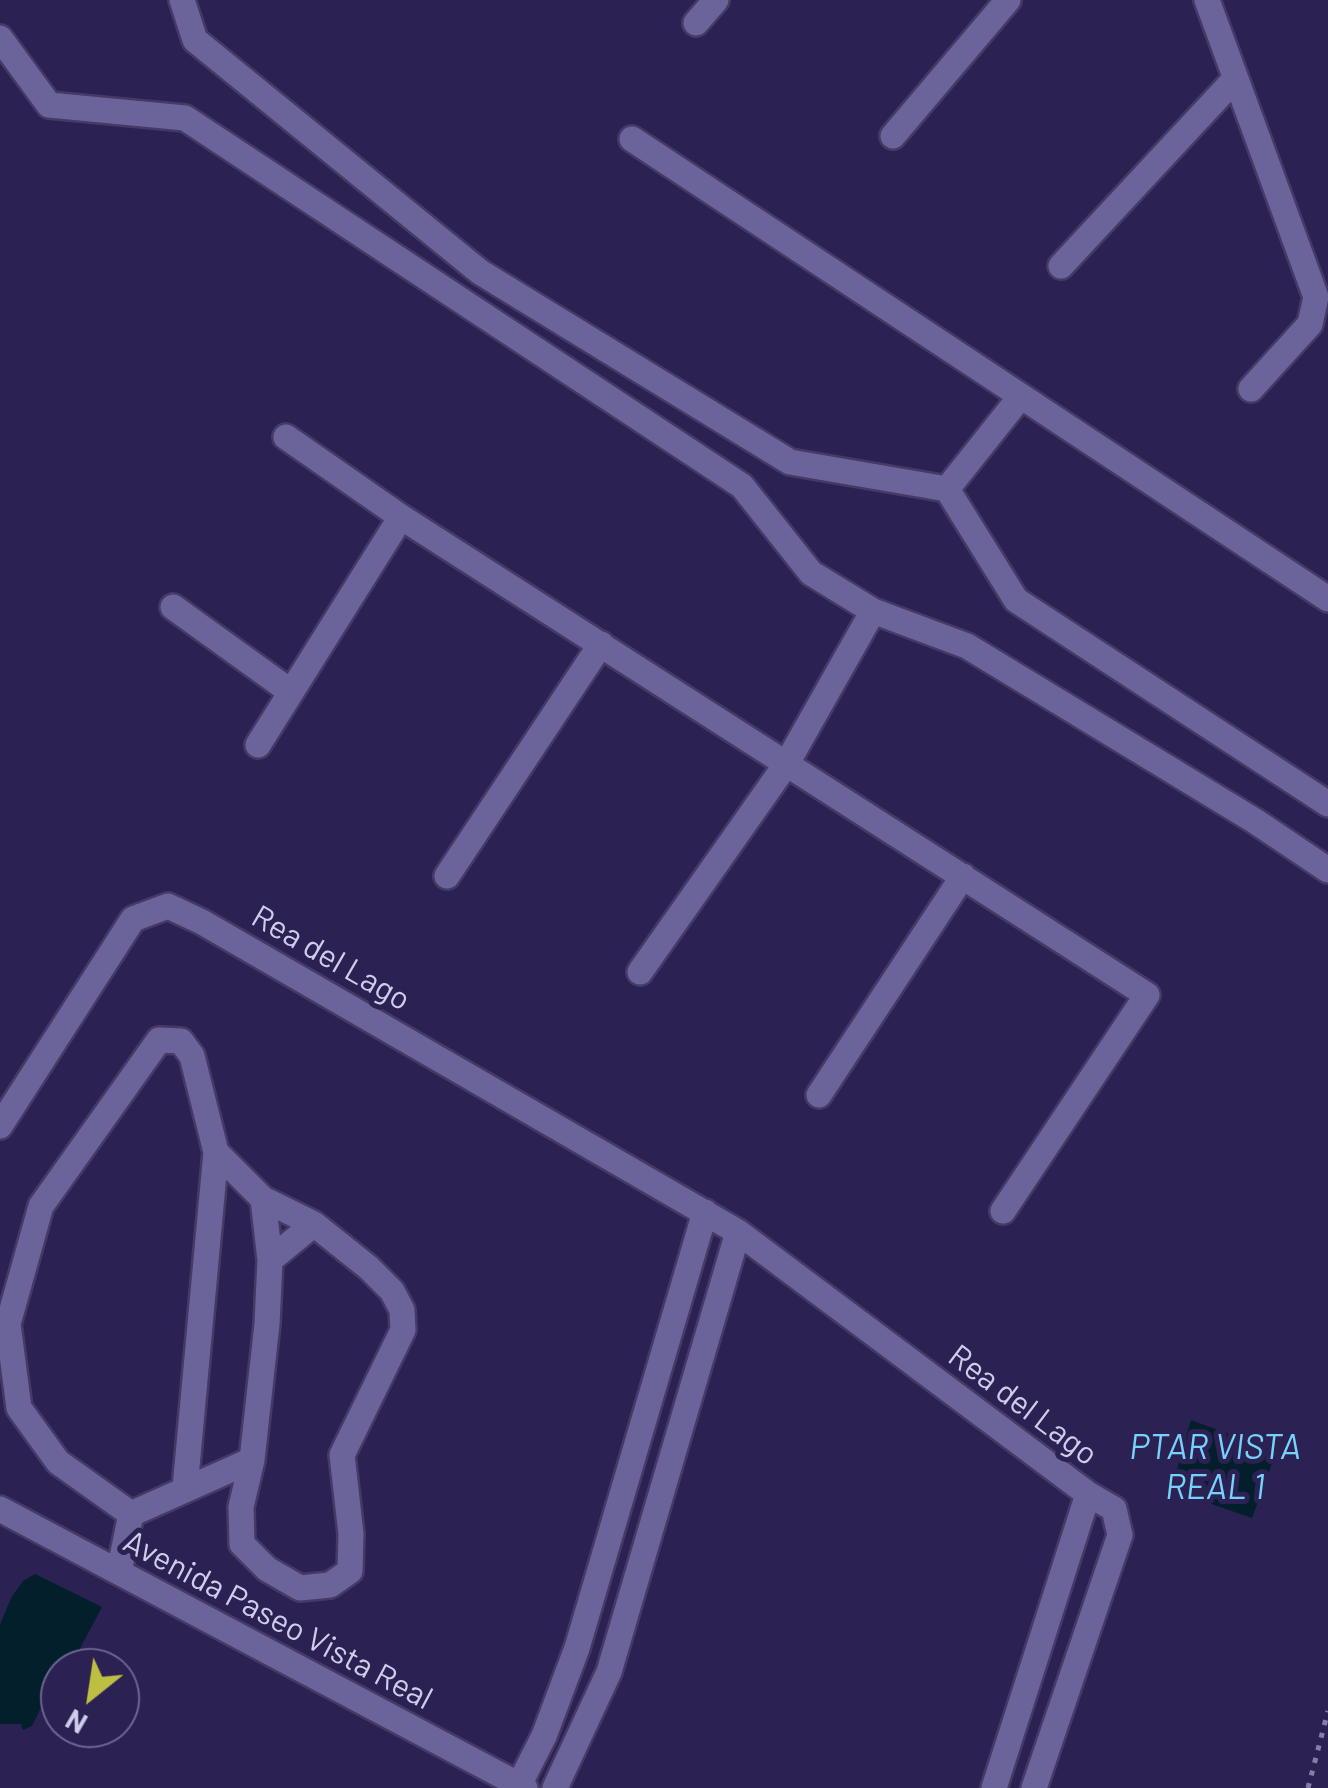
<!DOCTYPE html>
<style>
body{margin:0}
#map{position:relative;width:1328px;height:1788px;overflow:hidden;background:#2b2152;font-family:Barlow,sans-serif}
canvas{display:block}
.north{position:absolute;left:40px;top:1648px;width:100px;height:100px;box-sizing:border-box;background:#2b2152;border:2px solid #6d6690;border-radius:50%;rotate:210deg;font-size:28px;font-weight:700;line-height:40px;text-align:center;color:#d0cdec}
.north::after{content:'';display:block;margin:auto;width:35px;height:45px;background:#bebf42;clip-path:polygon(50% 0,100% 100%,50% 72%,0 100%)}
</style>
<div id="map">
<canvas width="1328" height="1788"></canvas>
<div class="north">N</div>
</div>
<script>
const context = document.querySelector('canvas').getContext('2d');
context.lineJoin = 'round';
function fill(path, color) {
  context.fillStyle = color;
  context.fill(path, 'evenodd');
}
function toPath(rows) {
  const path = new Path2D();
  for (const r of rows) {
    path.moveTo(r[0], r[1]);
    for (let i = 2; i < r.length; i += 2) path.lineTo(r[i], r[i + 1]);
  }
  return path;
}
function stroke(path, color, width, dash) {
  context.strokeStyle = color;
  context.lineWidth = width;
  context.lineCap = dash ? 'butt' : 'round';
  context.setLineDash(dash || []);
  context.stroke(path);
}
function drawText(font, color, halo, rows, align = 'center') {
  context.font = font + ' Barlow,sans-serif';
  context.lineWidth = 10;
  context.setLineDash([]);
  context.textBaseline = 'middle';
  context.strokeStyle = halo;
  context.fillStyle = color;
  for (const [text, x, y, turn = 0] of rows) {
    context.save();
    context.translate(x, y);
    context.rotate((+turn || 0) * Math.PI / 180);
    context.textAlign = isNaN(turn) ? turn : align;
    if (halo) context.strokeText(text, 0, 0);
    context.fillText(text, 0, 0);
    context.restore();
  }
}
fill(toPath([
 [1191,1420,1276,1452,1252,1518,1171,1490],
 [35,1574,102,1607,76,1656,60,1668,32,1726,23,1730,21,1724,0,1724,0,1625,11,1598,23,1581]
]), '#031f2b');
const minor = toPath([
 [182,0,195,40,480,272,790,462,947,489,1016,600,1328,804],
 [1207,0,1316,297,1310,324,1251,389],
 [696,23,716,0],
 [0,38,49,105,185,118,742,486,811,573,873,611,967,646,1255,821,1328,870],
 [893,136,1008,0],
 [632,139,1328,599],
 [1061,266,1235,79],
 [286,437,401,517],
 [947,489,1021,396],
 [173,607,291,692],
 [258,745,401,517,1147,995,1003,1211],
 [447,876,601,644],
 [640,972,787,763,873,611],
 [819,1095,963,876],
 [0,1126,133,919,168,906,202,922,738,1232,1088,1494,1114,1509,1120,1535,1034,1788],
 [216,1152,263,1199,314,1224,369,1268,392,1291,402,1310,403,1330,342,1455,351,1534,350,1571,330,1585,300,1588,267,1569,242,1544,241,1507,252,1460,267,1324,270,1260,263,1199],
 [270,1260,314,1224],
 [0,1509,525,1788],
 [131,1514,58,1462,19,1408,8,1324,41,1206,159,1040,181,1041,192,1056,216,1152,185,1488],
 [131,1514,252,1460],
 [119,1572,131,1514],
 [519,1785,544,1736,577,1648,705,1212],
 [555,1788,609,1672,738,1232],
 [994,1788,1088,1494]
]);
stroke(minor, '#463a65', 30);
stroke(toPath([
 [1308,1788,1328,1711]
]), '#857fa6', 5, [5, 8]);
stroke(minor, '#6b649b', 25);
drawText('32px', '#d0cdec', '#2b2152', [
 ["Rea del Lago",331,958,30],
 ["Rea del Lago",1023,1405,37],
 ["Avenida Paseo Vista Real",278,1620,28]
]);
drawText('italic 35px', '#76d2fc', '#2b2152', [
 ["PTAR VISTA",1215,1447],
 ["REAL 1",1215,1487]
]);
</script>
